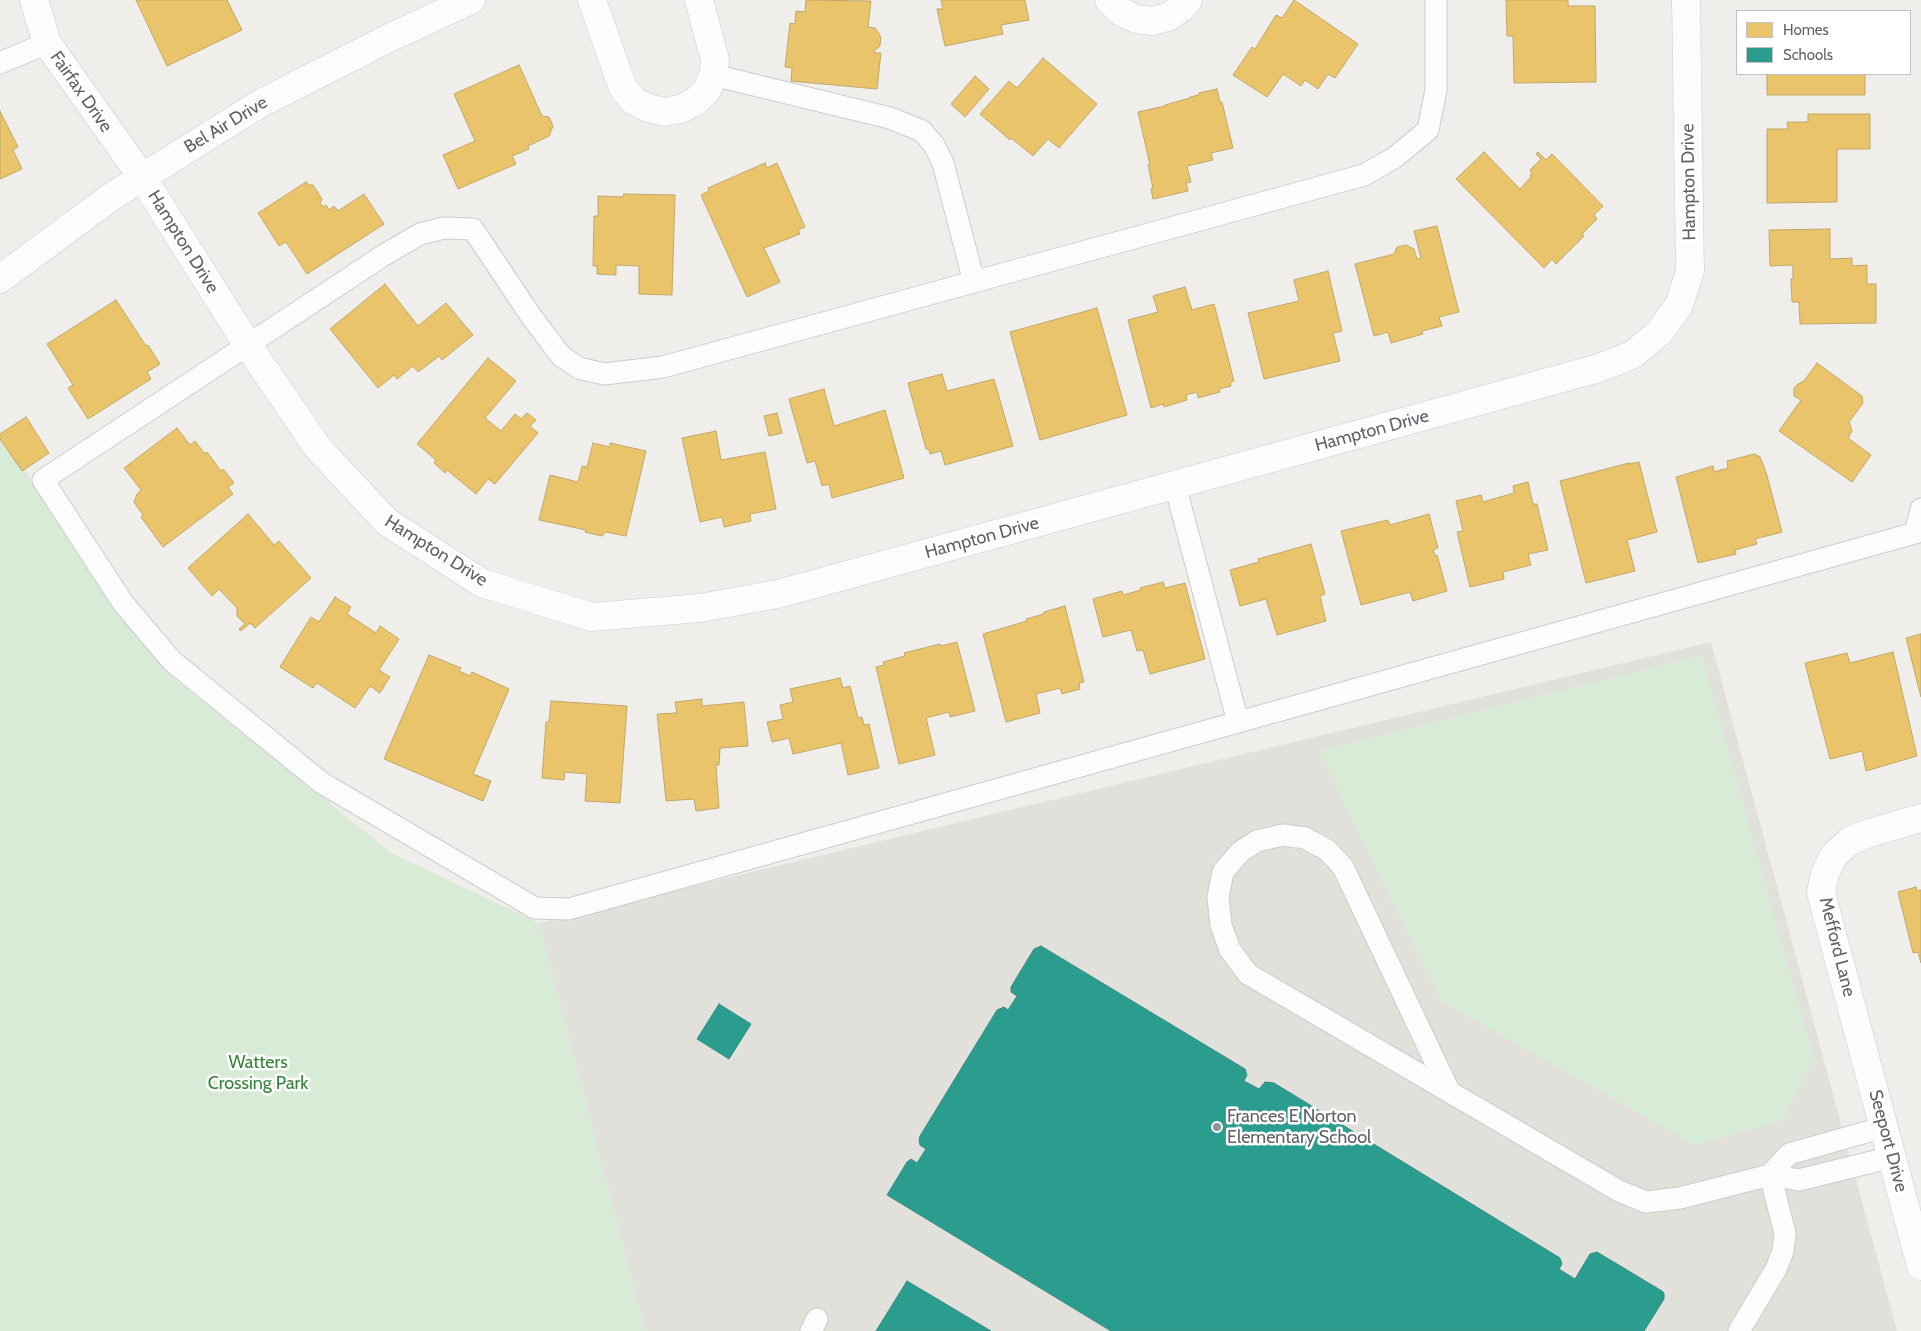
<!DOCTYPE html>
<style>
body{margin:0}
#map{position:relative;width:1921px;height:1331px;overflow:hidden;background:#efeeea;font-family:Cabin,sans-serif}
canvas{display:block}
.legend{position:absolute;left:1736px;top:10px;width:175px;height:65px;box-sizing:border-box;background:#fff;border:1px solid #bfc1c3;margin:0;padding:6px 9px;list-style:none;font-size:15px;color:#5f6368}
.legend li{display:flex;align-items:center;gap:10px;height:25px}
.legend b{width:25px;border:1px solid #bfc1c3}
</style>
<div id="map">
<canvas width="1921" height="1331"></canvas>
<ul class="legend">
<li><b style="height:14px;background:#e9c46a"></b>Homes</li>
<li><b style="height:14px;background:#2a9d8f"></b>Schools</li>
</ul>
</div>
<script>
const context = document.querySelector('canvas').getContext('2d');
context.lineJoin = 'round';
function fill(path, color) {
  context.fillStyle = color;
  context.fill(path, 'evenodd');
}
function toPath(rows) {
  const path = new Path2D();
  for (const r of rows) {
    path.moveTo(r[0], r[1]);
    for (let i = 2; i < r.length; i += 2) path.lineTo(r[i], r[i + 1]);
  }
  return path;
}
function stroke(path, color, width, dash) {
  context.strokeStyle = color;
  context.lineWidth = width;
  context.lineCap = dash ? 'butt' : 'round';
  context.setLineDash(dash || []);
  context.stroke(path);
}
function drawText(font, color, halo, rows, align = 'center') {
  context.font = font + ' Cabin,sans-serif';
  context.lineWidth = 5;
  context.setLineDash([]);
  context.textBaseline = 'middle';
  context.strokeStyle = halo;
  context.fillStyle = color;
  for (const [text, x, y, turn = 0] of rows) {
    context.save();
    context.translate(x, y);
    context.rotate((+turn || 0) * Math.PI / 180);
    context.textAlign = isNaN(turn) ? turn : align;
    if (halo) context.strokeText(text, 0, 0);
    context.fillText(text, 0, 0);
    context.restore();
  }
}
fill(toPath([
 [1711,642,1897,1331,645,1331,539,923]
]), '#e2e0da');
fill(toPath([
 [0,431,72,544,125,620,176,680,393,854,539,923,645,1331,0,1331],
 [1702,655,1814,1059,1782,1121,1695,1145,1441,1001,1319,751]
]), '#d8ebd6');
const homes = toPath([
 [136,0,227,0,242,30,167,66,136,0],
 [806,0,871,1,868,27,875,28,881,37,880,46,875,50,874,53,881,53,877,89,791,81,792,68,785,67,790,23,795,24,796,11,805,12,806,0],
 [941,0,1025,0,1029,20,1001,25,1003,34,945,46,937,9,943,9,941,0],
 [1294,0,1358,44,1335,78,1328,74,1318,89,1305,80,1301,86,1283,74,1267,97,1233,75,1252,47,1255,49,1276,15,1282,18,1294,0],
 [1506,0,1568,0,1568,6,1595,6,1596,82,1514,83,1513,36,1507,36,1506,0],
 [1043,58,1097,104,1059,148,1048,139,1033,156,1011,138,1010,140,980,114,1009,81,1017,88,1043,58],
 [519,65,542,116,549,117,553,126,549,136,528,146,529,149,512,156,516,164,458,189,443,155,475,141,454,94,519,65],
 [1767,74,1865,74,1865,95,1767,95,1767,74],
 [975,76,989,89,965,117,951,104,975,76],
 [1217,89,1220,102,1222,102,1233,148,1211,153,1213,160,1187,166,1191,182,1186,183,1188,191,1153,199,1151,188,1153,188,1148,165,1150,165,1138,112,1165,106,1165,105,1190,98,1190,97,1199,95,1199,93,1217,89],
 [0,111,18,147,13,150,22,169,0,179,0,111],
 [1808,114,1870,114,1870,149,1837,149,1837,202,1767,203,1767,129,1788,129,1787,122,1808,122,1808,114],
 [1484,152,1520,189,1531,177,1530,175,1532,173,1530,170,1541,159,1536,154,1538,152,1546,160,1552,154,1603,206,1594,215,1597,219,1582,234,1584,236,1556,264,1552,259,1544,268,1456,179,1484,152],
 [765,163,767,168,777,163,805,227,798,230,800,234,764,248,780,282,747,297,701,195,709,191,708,188,765,163],
 [306,182,309,185,313,185,322,199,320,203,323,207,326,205,329,210,334,206,338,211,364,194,384,224,307,274,286,242,279,246,258,213,306,182],
 [624,194,675,195,672,295,639,294,639,266,616,265,616,275,597,274,597,266,593,266,594,216,598,216,598,196,623,197,624,194],
 [1437,226,1459,312,1439,317,1442,326,1422,331,1423,334,1391,343,1388,332,1374,336,1355,264,1394,254,1397,247,1406,245,1414,249,1417,259,1421,258,1414,231,1437,226],
 [1830,229,1830,259,1852,258,1852,266,1867,265,1867,284,1876,284,1876,323,1800,324,1799,302,1792,302,1791,279,1793,279,1793,265,1770,266,1769,230,1830,229],
 [1328,271,1342,331,1333,333,1340,361,1264,379,1248,313,1299,301,1294,280,1328,271],
 [385,284,418,326,446,303,473,335,442,360,439,356,418,372,413,366,397,379,394,375,378,388,330,329,385,284],
 [1185,287,1192,310,1214,304,1234,381,1230,382,1231,386,1219,389,1220,392,1198,398,1197,392,1186,395,1187,400,1164,407,1163,404,1151,408,1128,320,1158,312,1153,296,1185,287],
 [116,300,146,346,148,345,160,364,147,372,151,379,88,419,68,388,73,385,47,344,116,300],
 [1097,308,1127,415,1040,440,1010,332,1097,308],
 [488,358,516,381,485,418,501,431,515,414,521,419,527,413,536,420,530,426,538,433,495,484,488,479,476,494,447,470,445,473,434,463,436,460,417,444,488,358],
 [1817,363,1862,396,1863,403,1849,422,1852,431,1848,438,1871,455,1852,482,1779,431,1801,400,1794,396,1794,388,1798,384,1804,381,1817,363],
 [942,374,947,391,994,379,1013,446,945,465,941,451,930,454,929,449,926,449,908,383,942,374],
 [824,389,834,426,885,410,904,478,832,498,829,484,822,486,815,461,807,463,789,399,824,389],
 [777,413,782,433,769,436,764,416,777,413],
 [26,417,49,453,22,471,0,439,0,434,26,417],
 [177,428,190,445,195,441,205,454,207,452,221,471,223,469,234,483,228,487,233,494,163,547,141,517,143,515,134,502,137,494,141,490,124,468,177,428],
 [716,431,721,460,765,452,776,509,750,514,751,521,724,527,722,517,700,522,682,438,716,431],
 [593,443,610,447,610,443,646,451,626,536,606,532,602,536,585,532,586,530,539,520,550,475,578,482,582,466,587,467,593,443],
 [1754,454,1760,457,1766,472,1782,532,1755,539,1757,544,1735,550,1736,554,1698,563,1676,477,1713,466,1714,472,1728,468,1727,461,1754,454],
 [1639,462,1657,532,1627,540,1635,571,1586,583,1560,481,1629,463,1629,464,1639,462],
 [1528,482,1533,504,1537,504,1548,550,1528,554,1531,565,1503,572,1504,579,1470,587,1457,532,1463,531,1456,501,1481,495,1483,502,1514,493,1513,486,1528,482],
 [248,514,274,545,279,541,311,578,255,628,250,623,241,631,239,629,245,624,237,616,237,608,219,589,212,596,188,568,248,514],
 [1429,514,1438,548,1433,550,1435,556,1437,555,1447,591,1413,601,1410,592,1361,605,1341,531,1388,520,1390,525,1429,514],
 [1311,544,1325,594,1320,596,1326,621,1277,635,1266,599,1240,606,1230,570,1259,562,1258,559,1311,544],
 [1163,582,1165,588,1185,583,1205,659,1150,674,1143,650,1137,651,1131,630,1103,637,1093,599,1122,591,1123,595,1141,590,1140,588,1163,582],
 [335,597,351,607,347,614,376,633,380,626,399,639,379,670,390,677,380,693,370,686,355,708,317,683,313,688,280,667,311,617,319,622,335,597],
 [1065,606,1084,682,1079,683,1080,689,1062,694,1060,688,1036,694,1040,713,1006,722,983,634,1027,621,1026,619,1044,614,1044,612,1065,606],
 [1921,634,1921,697,1906,638,1921,634],
 [957,642,975,711,950,717,949,712,926,718,935,755,899,764,876,667,884,665,883,662,905,656,904,653,940,644,941,646,957,642],
 [1893,652,1917,756,1866,771,1862,751,1830,759,1805,663,1847,653,1850,663,1893,652],
 [429,655,461,668,459,671,470,676,472,672,509,689,473,774,491,781,483,801,384,759,429,655],
 [840,678,843,688,850,686,858,718,862,717,864,725,869,724,879,768,848,775,841,743,793,754,789,738,772,742,767,722,783,719,780,705,793,702,790,689,840,678],
 [702,699,702,706,744,702,748,746,720,748,719,765,716,765,719,808,696,811,694,799,666,801,657,714,677,713,675,702,702,699],
 [551,701,627,706,620,803,585,801,587,774,565,772,564,780,542,778,546,722,549,722,551,701],
 [1916,887,1917,891,1921,890,1921,963,1918,952,1913,953,1898,892,1916,887]
]);
fill(homes, '#e9c46a');
stroke(homes, '#c0a769', 1);
const schools = toPath([
 [1041,946,1245,1069,1247,1075,1244,1081,1259,1089,1265,1082,1274,1083,1560,1258,1562,1264,1559,1269,1575,1279,1590,1254,1597,1252,1662,1291,1664,1293,1664,1299,1644,1331,1111,1331,887,1195,907,1162,911,1159,917,1163,926,1149,920,1145,919,1140,920,1136,997,1010,1004,1007,1008,1010,1017,996,1011,992,1011,987,1034,949,1041,946],
 [719,1004,751,1024,729,1059,697,1039,719,1004],
 [907,1281,991,1331,876,1331,907,1281]
]);
fill(schools, '#2a9d8f');
stroke(schools, '#3a8c83', 1);
const service = toPath([
 [1436,0,1436,90,1428,130,1394,158,1364,175,663,367,604,374,579,368,561,356,531,316,473,229,444,228,420,234,384,255,43,480,123,603,172,661,322,783,535,908,569,909,1915,533,1921,509],
 [0,63,47,43],
 [713,75,890,118,922,131,934,145,943,163,974,282],
 [1175,485,1238,722],
 [1449,1091,1343,867,1327,850,1305,838,1283,835,1257,841,1240,852,1223,872,1218,897,1221,925,1230,950,1248,974,1619,1191,1646,1202,1680,1198,1770,1175,1785,1233,1783,1251,1776,1269,1739,1331],
 [1884,1127,1789,1154,1770,1175,1799,1180,1892,1157],
 [811,1331,817,1319]
]);
const minor = toPath([
 [34,0,47,43,142,177,247,344,318,448,387,522,482,583,592,617,700,608,778,594,1599,368,1632,355,1659,333,1679,305,1690,271,1686,0],
 [592,0,623,88,634,101,648,108,664,112,680,109,695,102,707,90,713,75,715,60,699,0],
 [1109,0,1121,12,1136,19,1152,21,1168,17,1181,8,1188,0],
 [1921,818,1869,833,1850,841,1834,855,1825,873,1821,893,1921,1266]
]);
const tertiary = toPath([
 [0,279,111,197,261,103,389,38,471,0]
]);
stroke(service, '#cbcccc', 23);
stroke(minor, '#cbcccc', 29);
stroke(tertiary, '#cbcccc', 29);
stroke(service, '#fdfcfc', 21);
stroke(minor, '#fdfcfc', 28);
stroke(tertiary, '#fdfcfc', 28);
for (const [x, y, r, color] of [
 [1217,1127,5,"#919496"]
]) {
  const dot = new Path2D();
  dot.arc(x, y, r, 0, 2 * Math.PI);
  context.fillStyle = color;
  context.fill(dot);
  stroke(dot, '#fff', 2);
}
drawText('18px', '#5f6368', '#fff', [
 ["Fairfax Drive",81,92,55],
 ["Bel Air Drive",226,125,-31],
 ["Hampton Drive",1689,182,-91],
 ["Hampton Drive",183,242,58],
 ["Hampton Drive",1372,431,-15],
 ["Hampton Drive",982,538,-15],
 ["Hampton Drive",436,551,32],
 ["Mefford Lane",1837,947,76],
 ["Seeport Drive",1888,1141,75]
]);
drawText('18px', '#348238', '#fff', [
 ["Watters",258,1063],
 ["Crossing Park",258,1084]
]);
drawText('18px', '#5f6368', '#fff', [
 ["Frances E Norton",1227,1117],
 ["Elementary School",1227,1138]
], 'left');
</script>
